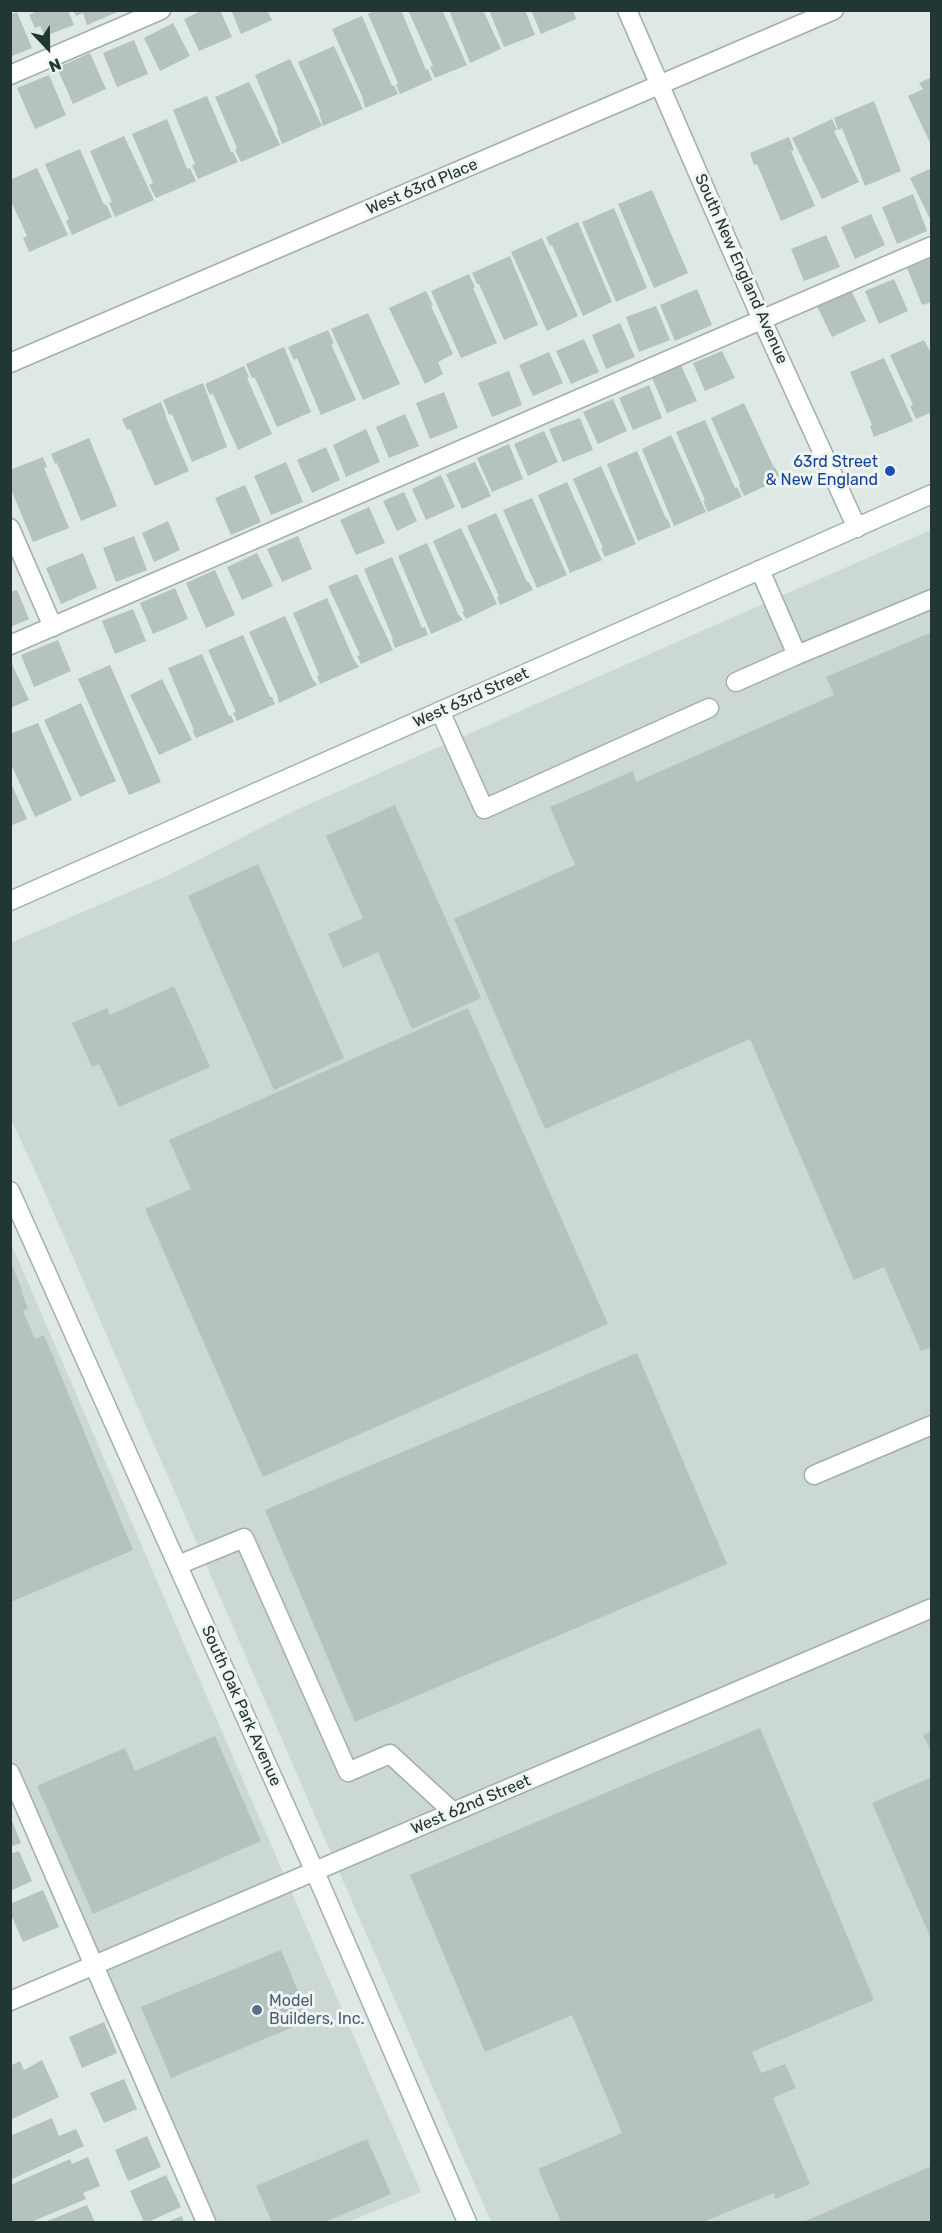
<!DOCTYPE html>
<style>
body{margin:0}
#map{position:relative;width:942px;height:2233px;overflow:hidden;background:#dee8e5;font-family:Rubik,sans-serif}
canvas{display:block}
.frame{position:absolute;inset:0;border:12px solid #213733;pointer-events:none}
.north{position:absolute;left:18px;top:18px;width:60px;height:60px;-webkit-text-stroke:4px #eef5f2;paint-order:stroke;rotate:158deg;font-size:16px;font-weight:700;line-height:24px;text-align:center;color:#213733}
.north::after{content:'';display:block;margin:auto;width:21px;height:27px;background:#213733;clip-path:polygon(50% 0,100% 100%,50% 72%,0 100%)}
</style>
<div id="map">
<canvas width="942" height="2233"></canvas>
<div class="frame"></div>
<div class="north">N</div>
</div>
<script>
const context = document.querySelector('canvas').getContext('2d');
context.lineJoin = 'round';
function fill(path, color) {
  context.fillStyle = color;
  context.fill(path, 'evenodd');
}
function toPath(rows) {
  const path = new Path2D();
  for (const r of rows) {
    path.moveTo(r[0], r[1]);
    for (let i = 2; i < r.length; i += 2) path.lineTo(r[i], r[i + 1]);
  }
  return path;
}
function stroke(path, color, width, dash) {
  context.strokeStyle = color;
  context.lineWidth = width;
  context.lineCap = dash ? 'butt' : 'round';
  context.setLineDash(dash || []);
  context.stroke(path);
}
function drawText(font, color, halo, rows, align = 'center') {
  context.font = font + ' Rubik,sans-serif';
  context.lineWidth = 6;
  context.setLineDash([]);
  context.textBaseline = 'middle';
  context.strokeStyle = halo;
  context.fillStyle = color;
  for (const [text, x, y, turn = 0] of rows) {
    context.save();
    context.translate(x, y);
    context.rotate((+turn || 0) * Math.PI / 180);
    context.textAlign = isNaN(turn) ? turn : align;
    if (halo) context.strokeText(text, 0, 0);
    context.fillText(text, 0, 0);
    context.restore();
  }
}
fill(toPath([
 [931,530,931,2222,491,2222,42,1186,11,1119,10,943,169,875,296,810],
 [10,1241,421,2192,348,2222,213,2222,11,1759]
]), '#ccd8d4');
fill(toPath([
 [34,10,68,10,74,25,45,36,40,26,35,28,29,15,35,12],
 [73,10,120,10,120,11,87,25,83,13,76,16],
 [203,10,220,10,232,37,199,51,184,19],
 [231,10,267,10,272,20,241,34],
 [376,10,401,10,426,70,428,69,432,80,400,94,396,85,398,83,368,14],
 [408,10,442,10,467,65,435,78,430,67,433,66],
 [449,10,483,10,501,49,470,63],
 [489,10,525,10,535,35,504,47],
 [531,10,573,10,576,19,541,34],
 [17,12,32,48,10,57,10,15],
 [362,16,392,86,394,85,398,94,365,108,362,96,332,29],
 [173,23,190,56,160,71,144,38],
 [134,40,148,74,117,87,103,53],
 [334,46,363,109,323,126,319,113,320,112,298,62],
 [90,53,106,89,73,104,57,68],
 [290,59,322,126,282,144,277,131,278,130,255,75],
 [49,75,66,115,35,129,17,88],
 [932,77,932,147,908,96,923,89,919,83],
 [249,82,280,145,241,162,235,150,237,148,215,97],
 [207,96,231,152,233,152,238,162,198,179,192,165,195,164,173,110],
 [874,101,901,171,865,186,842,128,838,130,834,118],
 [167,119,187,169,190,168,196,181,156,198,149,185,153,183,132,134],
 [832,119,837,130,834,131,859,182,822,199,792,138],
 [124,136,154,200,115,217,109,203,112,202,90,151],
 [789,137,794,150,791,151,815,206,781,221,757,164,754,165,750,153],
 [80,149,104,205,106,204,112,217,72,235,66,221,69,219,45,164],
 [37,168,68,235,29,252,23,238,27,236,10,199,10,180],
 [932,168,932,223,910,178],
 [652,190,688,273,654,288,618,204],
 [913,194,927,231,897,244,882,207],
 [614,208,647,288,616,302,582,222],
 [871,214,885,245,855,259,841,227],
 [578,222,612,302,583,316,552,245,550,246,546,237],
 [826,235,840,267,804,281,791,249],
 [542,238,578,316,547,331,511,252],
 [510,256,538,325,504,340,479,284,477,284,472,273],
 [932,258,932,302,922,305,907,268],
 [469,274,475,287,473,288,497,343,461,358,431,291],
 [894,279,908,311,879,324,865,291],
 [697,289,712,325,675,341,660,305],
 [851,290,866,321,832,337,817,306],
 [426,291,433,305,431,306,453,354,438,362,443,374,425,384,389,308],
 [656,306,670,340,639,352,626,317],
 [368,313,400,384,363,400,331,329],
 [620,323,635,357,606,369,592,335],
 [328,330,334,343,331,344,356,400,321,415,297,358,294,360,288,347],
 [584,339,599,372,571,384,556,351],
 [924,340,932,355,932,412,916,419,910,406,913,405,890,355],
 [284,347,311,412,277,427,255,378,252,378,246,364],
 [722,351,735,378,705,391,693,363],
 [549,352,563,383,533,396,519,365],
 [884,358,913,421,874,437,870,426,872,425,850,372],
 [681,365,697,401,667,413,652,378],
 [244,366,249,377,247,378,272,434,238,450,213,394,210,395,205,384],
 [509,371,522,405,492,417,478,383],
 [203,383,227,447,192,462,172,414,169,415,163,400],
 [649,385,662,418,633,430,619,398],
 [444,392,458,428,430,439,416,403],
 [613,399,627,431,598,444,583,412],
 [161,402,166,415,165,415,189,471,155,486,130,429,127,430,122,419],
 [744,403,774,468,775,467,781,479,744,496,739,485,740,483,711,418],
 [405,414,419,446,389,458,376,427],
 [580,418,593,450,563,462,549,429],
 [705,420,735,488,737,487,742,497,708,512,703,501,705,500,676,432],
 [366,429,380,462,346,477,333,445],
 [544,431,558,462,528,476,514,444],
 [671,435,706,512,674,526,642,449],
 [89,438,117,506,81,521,57,463,55,464,51,454],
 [509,444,523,479,492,492,477,458],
 [326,447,340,480,312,493,297,460],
 [637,451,666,519,667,518,671,527,638,541,607,464],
 [43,457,47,467,44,468,69,528,33,542,10,487,10,470],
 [286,462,303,502,271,515,254,476],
 [475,462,491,496,462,509,446,474],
 [601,466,636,544,605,557,601,549,603,548,573,479],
 [441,475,455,507,426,520,412,489],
 [567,482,602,560,570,573,538,495],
 [245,485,261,522,231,535,215,498],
 [404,492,417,521,397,531,383,501],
 [532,498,567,575,537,588,503,510],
 [369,507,385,543,356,555,340,520],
 [496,513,527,582,529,582,533,590,500,605,497,597,499,596,467,526],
 [168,521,180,550,154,562,142,533],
 [461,528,497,604,466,619,462,612,464,611,433,541],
 [134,536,147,570,116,582,103,548],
 [298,536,312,569,282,582,267,549],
 [427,543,458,614,463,620,431,634,398,556],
 [83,553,97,588,61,604,46,568],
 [257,553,273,586,242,600,227,567],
 [392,557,422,628,425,627,428,635,395,648,392,640,393,639,364,569],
 [215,570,235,615,206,628,186,583],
 [357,574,393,650,361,664,357,656,360,655,328,586],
 [175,588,188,619,153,634,140,603],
 [17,590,29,619,10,627,10,592],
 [327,598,354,660,359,667,320,684,317,676,319,675,293,613],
 [133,609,146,641,115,654,102,621],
 [285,616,312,678,317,685,279,703,277,694,249,632],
 [932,632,932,1347,921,1351,884,1267,854,1280,750,1039,545,1129,454,919,575,865,550,807,633,771,636,782,834,695,826,677],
 [243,635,270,697,272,697,275,704,237,721,233,713,236,712,208,650],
 [58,640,71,671,34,687,21,655],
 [202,654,229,716,231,715,234,722,196,738,192,730,194,730,168,668],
 [10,660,29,700,10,708],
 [110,665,161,782,129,795,78,679],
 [162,679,192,740,159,755,130,695],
 [81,703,116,781,80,797,44,720],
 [38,723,72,800,35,817,10,762,10,734],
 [10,781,27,819,10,826],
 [395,805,481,998,412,1029,378,952,343,968,328,934,363,918,326,836],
 [258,864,344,1058,274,1090,188,896],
 [174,986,210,1067,119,1107,99,1064,92,1067,72,1023,107,1008,110,1015],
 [468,1008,608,1324,263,1477,145,1209,191,1189,169,1140],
 [11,1262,22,1290,21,1290,28,1309,23,1311,35,1339,44,1335,133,1550,11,1602],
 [637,1353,727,1564,355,1722,265,1510],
 [760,1728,874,2000,752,2052,761,2073,785,2064,796,2088,773,2098,810,2184,775,2199,774,2193,703,2222,561,2222,538,2169,622,2133,572,2015,485,2052,410,1875],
 [932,1731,932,1753,923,1735],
 [215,1736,261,1841,93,1914,37,1786,125,1748,135,1771],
 [932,1777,932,1941,872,1803],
 [10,1816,21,1843,10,1847],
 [19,1851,32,1881,10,1891,10,1854],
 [43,1890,59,1927,23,1942,10,1912,10,1904],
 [281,1950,310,2020,171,2078,141,2007],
 [104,2022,117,2053,82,2068,69,2037],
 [42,2060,59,2097,10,2120,10,2066,20,2061,24,2070],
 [124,2079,137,2109,104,2123,90,2093],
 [52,2118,59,2136,76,2129,84,2146,10,2180,10,2136],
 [147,2136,161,2167,128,2181,115,2150],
 [367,2139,391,2194,325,2222,272,2222,256,2186],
 [88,2157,100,2186,83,2193,86,2199,31,2222,12,2222,10,2185,70,2159,72,2164],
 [932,2166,932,2222,803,2222],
 [166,2175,181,2207,148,2222,144,2222,130,2191],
 [87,2205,95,2222,45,2222],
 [182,2216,184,2222,167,2222]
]), '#b4c3be');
const lane = toPath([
 [10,75,161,10],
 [10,528,53,627],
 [10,645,932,246],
 [797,655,932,599],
 [736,682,797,655,760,570],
 [440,711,484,809,709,708],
 [814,1475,932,1425],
 [178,1565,244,1538,348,1772,390,1754,453,1812],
 [10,1773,206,2222]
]);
const street = toPath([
 [627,10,762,320,857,528],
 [10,363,834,10],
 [10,1191,315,1872,467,2222],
 [10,2001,932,1608]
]);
const secondary = toPath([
 [10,901,932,494]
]);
stroke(lane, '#a2afac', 21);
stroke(street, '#a2afac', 21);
stroke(secondary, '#9eb3ae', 21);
stroke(lane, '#fff', 18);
stroke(street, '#fff', 18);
stroke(secondary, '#fff', 18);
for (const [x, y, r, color] of [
 [890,471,6,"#1a4fb4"],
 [257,2010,6,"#5c6f8a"]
]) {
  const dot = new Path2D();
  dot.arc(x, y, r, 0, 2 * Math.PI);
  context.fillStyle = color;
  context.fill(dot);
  stroke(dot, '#eef5f2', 2);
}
drawText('16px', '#213733', '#eef5f2', [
 ["West 63rd Place",422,187,-23],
 ["South New England Avenue",741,269,66],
 ["West 63rd Street",471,698,-24],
 ["South Oak Park Avenue",241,1706,66],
 ["West 62nd Street",471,1805,-23]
]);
drawText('16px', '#164399', '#eef5f2', [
 ["63rd Street",878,462],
 ["& New England",878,480]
], 'right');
drawText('16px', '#4e5e75', '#eef5f2', [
 ["Model",269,2001],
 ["Builders, Inc.",269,2019]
], 'left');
</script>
